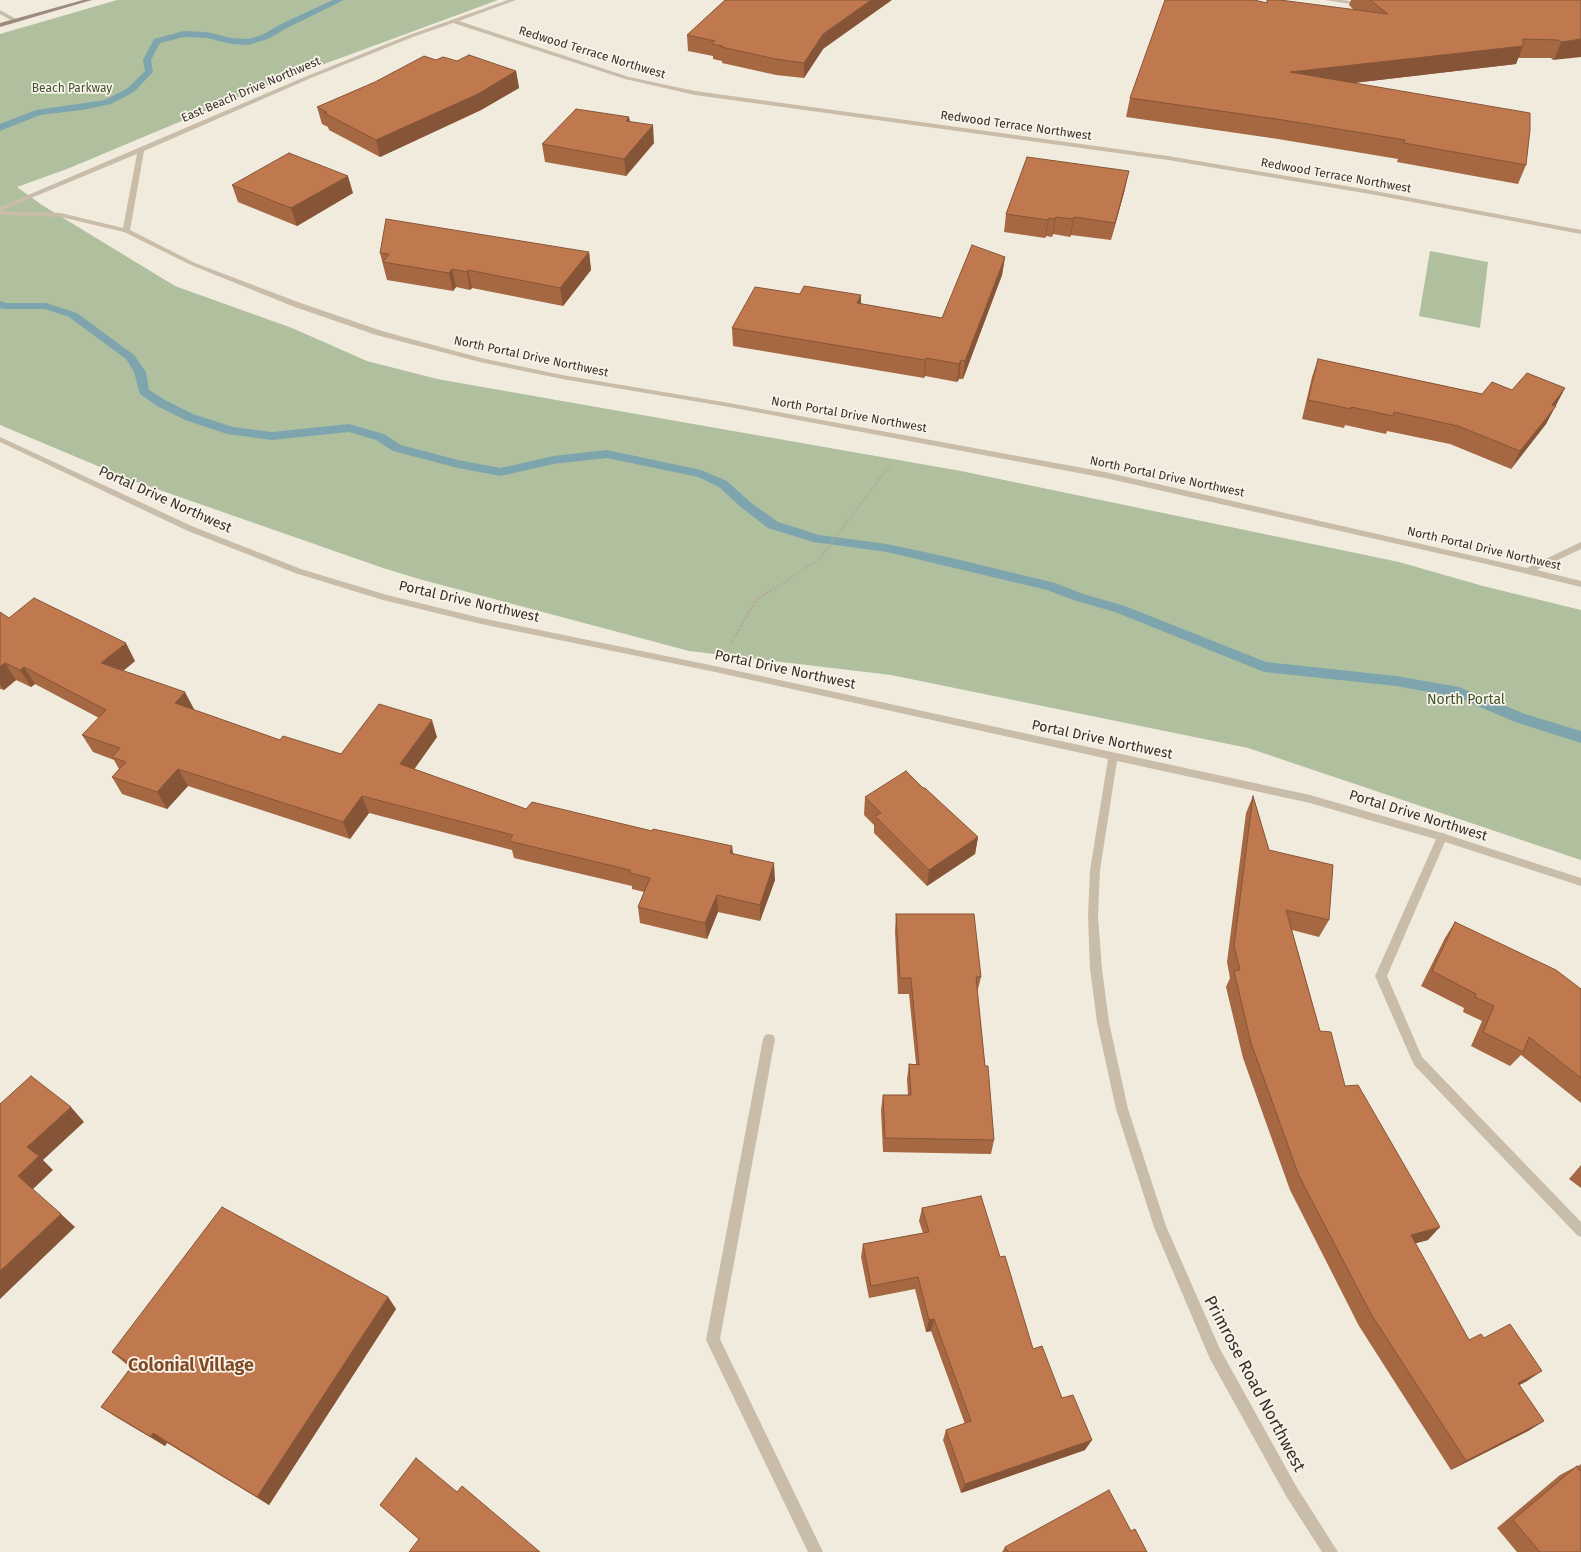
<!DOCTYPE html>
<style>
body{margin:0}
canvas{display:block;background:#f1ebde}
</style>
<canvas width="1581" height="1552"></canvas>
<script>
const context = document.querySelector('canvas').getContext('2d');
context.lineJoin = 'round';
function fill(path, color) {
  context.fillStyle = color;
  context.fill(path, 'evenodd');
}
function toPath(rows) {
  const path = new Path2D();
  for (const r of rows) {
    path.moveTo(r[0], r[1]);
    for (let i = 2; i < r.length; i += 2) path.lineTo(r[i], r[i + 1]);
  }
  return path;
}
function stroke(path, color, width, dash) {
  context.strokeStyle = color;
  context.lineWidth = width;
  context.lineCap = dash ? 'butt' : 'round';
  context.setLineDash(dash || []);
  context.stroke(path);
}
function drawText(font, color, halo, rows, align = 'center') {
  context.font = font + ' "Fira Sans",sans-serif';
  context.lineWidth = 3.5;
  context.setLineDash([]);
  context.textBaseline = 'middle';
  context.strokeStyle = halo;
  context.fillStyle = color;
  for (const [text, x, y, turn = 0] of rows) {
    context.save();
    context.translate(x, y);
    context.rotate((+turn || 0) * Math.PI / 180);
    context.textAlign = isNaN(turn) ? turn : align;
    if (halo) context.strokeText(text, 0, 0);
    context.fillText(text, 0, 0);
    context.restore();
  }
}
fill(toPath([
 [117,0,498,0,270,84,67,169,17,187,42,205,175,286,292,328,367,361,437,379,961,471,1399,562,1483,586,1581,610,1581,860,1248,748,891,675,689,651,419,579,383,568,131,480,0,425,0,34],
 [1430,251,1488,262,1480,328,1419,316]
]), '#b0c09f');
fill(toPath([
 [333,0,344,0,287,28,268,39,248,45,231,44,207,38,184,37,160,43,151,60,153,72,134,92,111,104,82,110,40,115,0,131,0,124,36,110,105,100,128,88,145,71,143,60,154,39,184,31,207,32,231,38,248,39,262,35,281,24,333,0],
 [0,301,6,303,46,303,77,313,134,355,146,372,149,390,165,400,193,414,233,427,272,432,349,424,384,434,401,445,458,460,501,468,553,456,607,450,701,470,727,481,750,502,778,522,819,535,887,544,952,558,1055,583,1083,594,1125,606,1266,662,1396,676,1459,687,1525,714,1581,731,1581,743,1515,722,1457,697,1396,686,1264,672,1115,612,1073,600,1047,590,887,552,813,542,768,528,742,508,719,487,698,477,607,458,553,464,501,476,458,468,393,451,376,440,349,432,272,440,227,434,185,420,157,406,140,394,134,372,126,359,69,317,45,309,4,309,0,308,0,301]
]), '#7ea5ad');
stroke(toPath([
 [774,589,819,559,890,465]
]), '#b5a795', 2, [1.5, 1.5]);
stroke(toPath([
 [732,641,756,600,775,588]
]), '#b5a795', 2.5, [2, 2]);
fill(toPath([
 [1442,833,1446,834,1447,837,1387,976,1422,1057,1581,1222,1581,1237,1577,1235,1414,1065,1375,976,1437,837,1438,834,1442,833],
 [769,1034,773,1035,775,1039,720,1339,823,1552,808,1552,706,1340,763,1039,765,1035,769,1034]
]), '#c9bdaa');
fill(toPath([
 [508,0,516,0,459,21,629,77,695,91,1168,156,1370,190,1581,230,1581,234,1370,194,1168,160,695,95,625,79,453,23,413,37,311,78,144,151,130,230,195,263,298,302,382,331,481,358,562,375,729,403,1105,472,1527,568,1581,542,1581,549,1537,570,1581,581,1581,587,1486,564,1105,478,729,407,562,379,480,362,376,335,292,306,191,265,124,232,61,217,0,215,0,207,307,76,409,35,508,0],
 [137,154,123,228,61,213,0,211,137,154],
 [1326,0,1343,0,1366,4,1363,6,1326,0],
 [0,10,18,20,19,21,14,22,0,14,0,10],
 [0,437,194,527,301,569,387,595,481,618,715,666,1310,795,1442,833,1581,878,1581,886,1442,841,1310,803,1117,761,1100,870,1098,917,1102,969,1109,1022,1128,1109,1166,1226,1220,1349,1296,1486,1338,1552,1322,1552,1286,1496,1210,1359,1154,1227,1116,1109,1097,1022,1090,969,1088,917,1090,870,1108,759,715,672,481,624,383,600,295,573,188,531,0,442,0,437]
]), '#c9bdaa');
fill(toPath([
 [83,0,92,0,0,27,0,23,83,0]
]), '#9d8c7c');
fill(toPath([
 [1351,0,1581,0,1553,60,1551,58,1518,58,1516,64,1353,83,1526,165,1518,184,1397,162,1398,159,1278,139,1126,117,1130,98,1267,3,1354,10,1349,5],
 [687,35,823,49,804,78,776,75,722,63,722,61,713,59,713,56,688,51],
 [436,60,457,61,516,71,519,88,481,110,380,157,329,130,328,127,322,124,317,107],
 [629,117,630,122,654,143,626,176,545,162,542,144],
 [232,185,353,193,297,226,238,202],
 [1125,189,1111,240,1071,235,1070,237,1053,234,1052,237,1046,236,1045,238,1004,232,1006,214],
 [589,252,591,270,563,306,472,288,470,290,456,287,453,291,387,280,380,253],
 [1005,257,1002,275,963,379,959,379,957,382,925,376,924,378,733,346,732,328,861,304,942,318],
 [1318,359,1482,394,1565,388,1546,424,1511,469,1450,444,1387,431,1386,434,1345,425,1344,428,1302,419,1312,377],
 [0,612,9,618,135,661,123,671,193,710,280,740,341,754,437,737,414,769,526,809,652,831,732,846,733,853,775,880,760,921,718,912,707,939,640,923,638,907,644,892,632,889,632,886,514,858,512,850,369,813,350,839,188,786,167,809,122,794,112,777,119,769,114,760,93,752,82,735,99,718,35,684,31,687,16,680,4,690,1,689,0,689],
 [923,788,978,837,975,854,927,886,874,833,874,825,864,815,865,797],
 [1253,796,1269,850,1329,920,1319,937,1292,930,1320,1031,1345,1086,1428,1240,1415,1243,1469,1340,1484,1338,1527,1381,1519,1385,1544,1421,1528,1431,1451,1470,1359,1326,1290,1190,1243,1058,1226,987,1230,978,1227,962,1246,813],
 [896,914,981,977,977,993,985,1066,994,1140,991,1154,883,1152,881,1110,883,1095,908,1095,907,1079,909,1064,916,1064,909,994,898,994,895,931],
 [1455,922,1581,989,1581,1103,1521,1055,1510,1066,1471,1046,1482,1021,1463,1012,1464,1008,1421,986,1445,938],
 [1581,1165,1581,1188,1569,1179],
 [922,1208,1000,1257,1033,1349,1062,1398,1085,1450,961,1493,943,1440,946,1430,965,1424,931,1331,926,1332,915,1289,869,1298,861,1257,863,1244,923,1233,919,1221],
 [388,1297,396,1309,269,1505,167,1443,165,1446,116,1417,101,1407,131,1367,126,1364,112,1352],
 [1581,1464,1581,1552,1517,1552,1497,1528,1560,1475,1577,1466,1577,1467],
 [457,1492,419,1539,380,1505],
 [1131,1531,1147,1552,1002,1552,1005,1547]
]), '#a56843');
fill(toPath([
 [871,0,892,0,823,49,804,78,804,63,823,34],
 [1581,39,1581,57,1553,60,1561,42],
 [1523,46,1516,64,1285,91,1290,72],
 [516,71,519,88,481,110,380,157,376,140],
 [629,117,631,134,626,121],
 [653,125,654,143,626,176,624,159],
 [1129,171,1125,189,1111,240,1115,223],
 [348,176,353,193,297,226,291,208],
 [1056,217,1053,234,1052,237,1055,219],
 [1074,217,1071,235,1070,237,1073,219],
 [1049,218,1046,236,1045,238,1048,220],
 [589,252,591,270,563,306,560,288],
 [1005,257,1002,275,963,379,965,361],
 [452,269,456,287,453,291,449,273],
 [468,270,472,288,470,290,467,272],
 [861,295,861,313,857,303],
 [926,358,925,376,924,378,925,360],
 [961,360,959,379,957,382,959,364],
 [1565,388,1546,424,1511,469,1520,451,1552,405],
 [126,643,135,661,111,681,101,663],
 [5,663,16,680,4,690,0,684,0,667],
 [24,667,35,684,31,687,20,670],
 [185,692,194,709,184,720,175,703],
 [432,720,437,737,406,781,400,764],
 [178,769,188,786,167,809,157,792],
 [362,796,369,813,350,839,343,822],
 [978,837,975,854,927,886,929,870],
 [732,846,733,863,730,853],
 [774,863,775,880,760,921,760,905],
 [717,895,718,912,707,939,705,923],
 [71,1107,84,1122,43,1160,53,1170,32,1190,18,1176,27,1147],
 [61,1214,75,1227,0,1299,0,1271],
 [1440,1227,1428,1240,1399,1248,1411,1235],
 [388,1297,396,1309,269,1505,257,1497],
 [934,1319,931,1331,926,1332,929,1320],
 [1542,1371,1527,1381,1503,1394,1518,1383],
 [1544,1421,1528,1431,1451,1470,1466,1461],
 [153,1433,167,1443,165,1446,151,1437],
 [1092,1440,1085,1450,961,1493,965,1484]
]), '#865537');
const building = toPath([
 [725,0,871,0,823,34,804,63,776,59,721,47,723,46,712,44,715,41,687,35,725,0],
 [1165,0,1254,0,1267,3,1267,0,1280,0,1388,14,1370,0,1581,0,1581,39,1561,42,1558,40,1523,39,1523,46,1290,72,1530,113,1530,130,1526,165,1404,143,1405,140,1283,120,1130,98,1165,0],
 [469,55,516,71,478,94,376,140,324,113,327,112,317,107,375,82,424,56,436,60,443,57,457,61,469,55],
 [576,109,629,117,626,121,653,125,624,159,542,144,576,109],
 [289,153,348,176,291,208,232,185,289,153],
 [1027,157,1129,171,1115,223,1074,217,1073,219,1056,217,1055,219,1049,218,1048,220,1006,214,1027,157],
 [386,219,589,252,560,288,468,270,467,272,452,269,449,273,383,262,389,254,380,253,386,219],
 [972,245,1005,257,965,361,961,360,959,364,926,358,925,360,732,328,755,287,800,294,804,286,861,295,857,303,942,318,972,245],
 [1318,359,1482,394,1492,382,1512,390,1527,373,1565,388,1552,405,1556,406,1520,451,1458,426,1394,412,1393,416,1351,407,1351,409,1308,400,1318,359],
 [34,598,126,643,101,663,185,692,175,703,280,740,283,736,341,754,379,704,432,720,400,764,526,809,532,802,652,831,653,829,732,846,730,853,774,863,760,905,717,895,705,923,638,907,650,878,630,873,630,870,509,841,513,835,362,796,343,822,178,769,157,792,112,777,126,762,112,757,120,748,82,735,106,710,24,667,20,670,5,663,0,667,0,612,9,618,34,598],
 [906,771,923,788,925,788,978,837,929,870,875,816,881,813,865,797,906,771],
 [1253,796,1269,850,1333,865,1329,920,1286,910,1320,1031,1331,1032,1345,1086,1358,1085,1440,1227,1411,1235,1469,1340,1481,1334,1484,1338,1510,1324,1542,1371,1518,1383,1544,1421,1466,1461,1371,1314,1299,1176,1251,1043,1234,971,1240,970,1234,946,1253,796],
 [896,914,974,914,981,977,976,977,985,1066,988,1066,994,1140,885,1138,883,1095,911,1095,909,1064,919,1065,911,978,900,978,896,914],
 [1455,922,1556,970,1581,989,1581,1078,1529,1037,1523,1052,1483,1032,1494,1006,1475,997,1476,994,1432,971,1455,922],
 [31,1076,71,1107,27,1147,39,1156,18,1176,61,1214,0,1271,0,1104,31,1076],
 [981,1196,1000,1257,1005,1256,1033,1349,1042,1346,1062,1398,1073,1395,1092,1440,965,1484,946,1430,971,1421,934,1319,929,1320,918,1277,871,1286,863,1244,929,1232,922,1208,981,1196],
 [222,1207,388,1297,257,1497,153,1433,151,1437,101,1407,133,1365,112,1352,222,1207],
 [416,1458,457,1492,462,1486,540,1552,409,1552,419,1539,380,1505,416,1458],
 [1577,1466,1580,1471,1581,1470,1581,1552,1540,1552,1513,1520,1577,1466],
 [1109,1490,1131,1531,1135,1529,1147,1552,1008,1552,1005,1547,1109,1490]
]);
fill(building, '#c0794e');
stroke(building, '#865537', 1);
drawText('12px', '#37302a', '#f9f4ea', [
 ["Redwood Terrace Northwest",592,53,17],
 ["East Beach Drive Northwest",251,90,-23],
 ["Redwood Terrace Northwest",1016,126,8],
 ["Redwood Terrace Northwest",1336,176,10],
 ["North Portal Drive Northwest",531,357,12],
 ["North Portal Drive Northwest",849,415,10],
 ["North Portal Drive Northwest",1167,477,12],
 ["North Portal Drive Northwest",1484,549,13]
]);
drawText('12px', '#41542e', '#f9f4ea', [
 ["Beach Parkway",72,89]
]);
drawText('14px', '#37302a', '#f9f4ea', [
 ["Portal Drive Northwest",165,500,24],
 ["Portal Drive Northwest",469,602,13],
 ["Portal Drive Northwest",785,670,12],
 ["Portal Drive Northwest",1102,740,12],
 ["Portal Drive Northwest",1418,816,17]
]);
drawText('14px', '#41542e', '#f9f4ea', [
 ["North Portal",1466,700]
]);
drawText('17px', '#37302a', '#f9f4ea', [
 ["Primrose Road Northwest",1254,1384,62]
]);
drawText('bold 18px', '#824926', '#f9f4ea', [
 ["Colonial Village",191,1366]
]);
</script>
